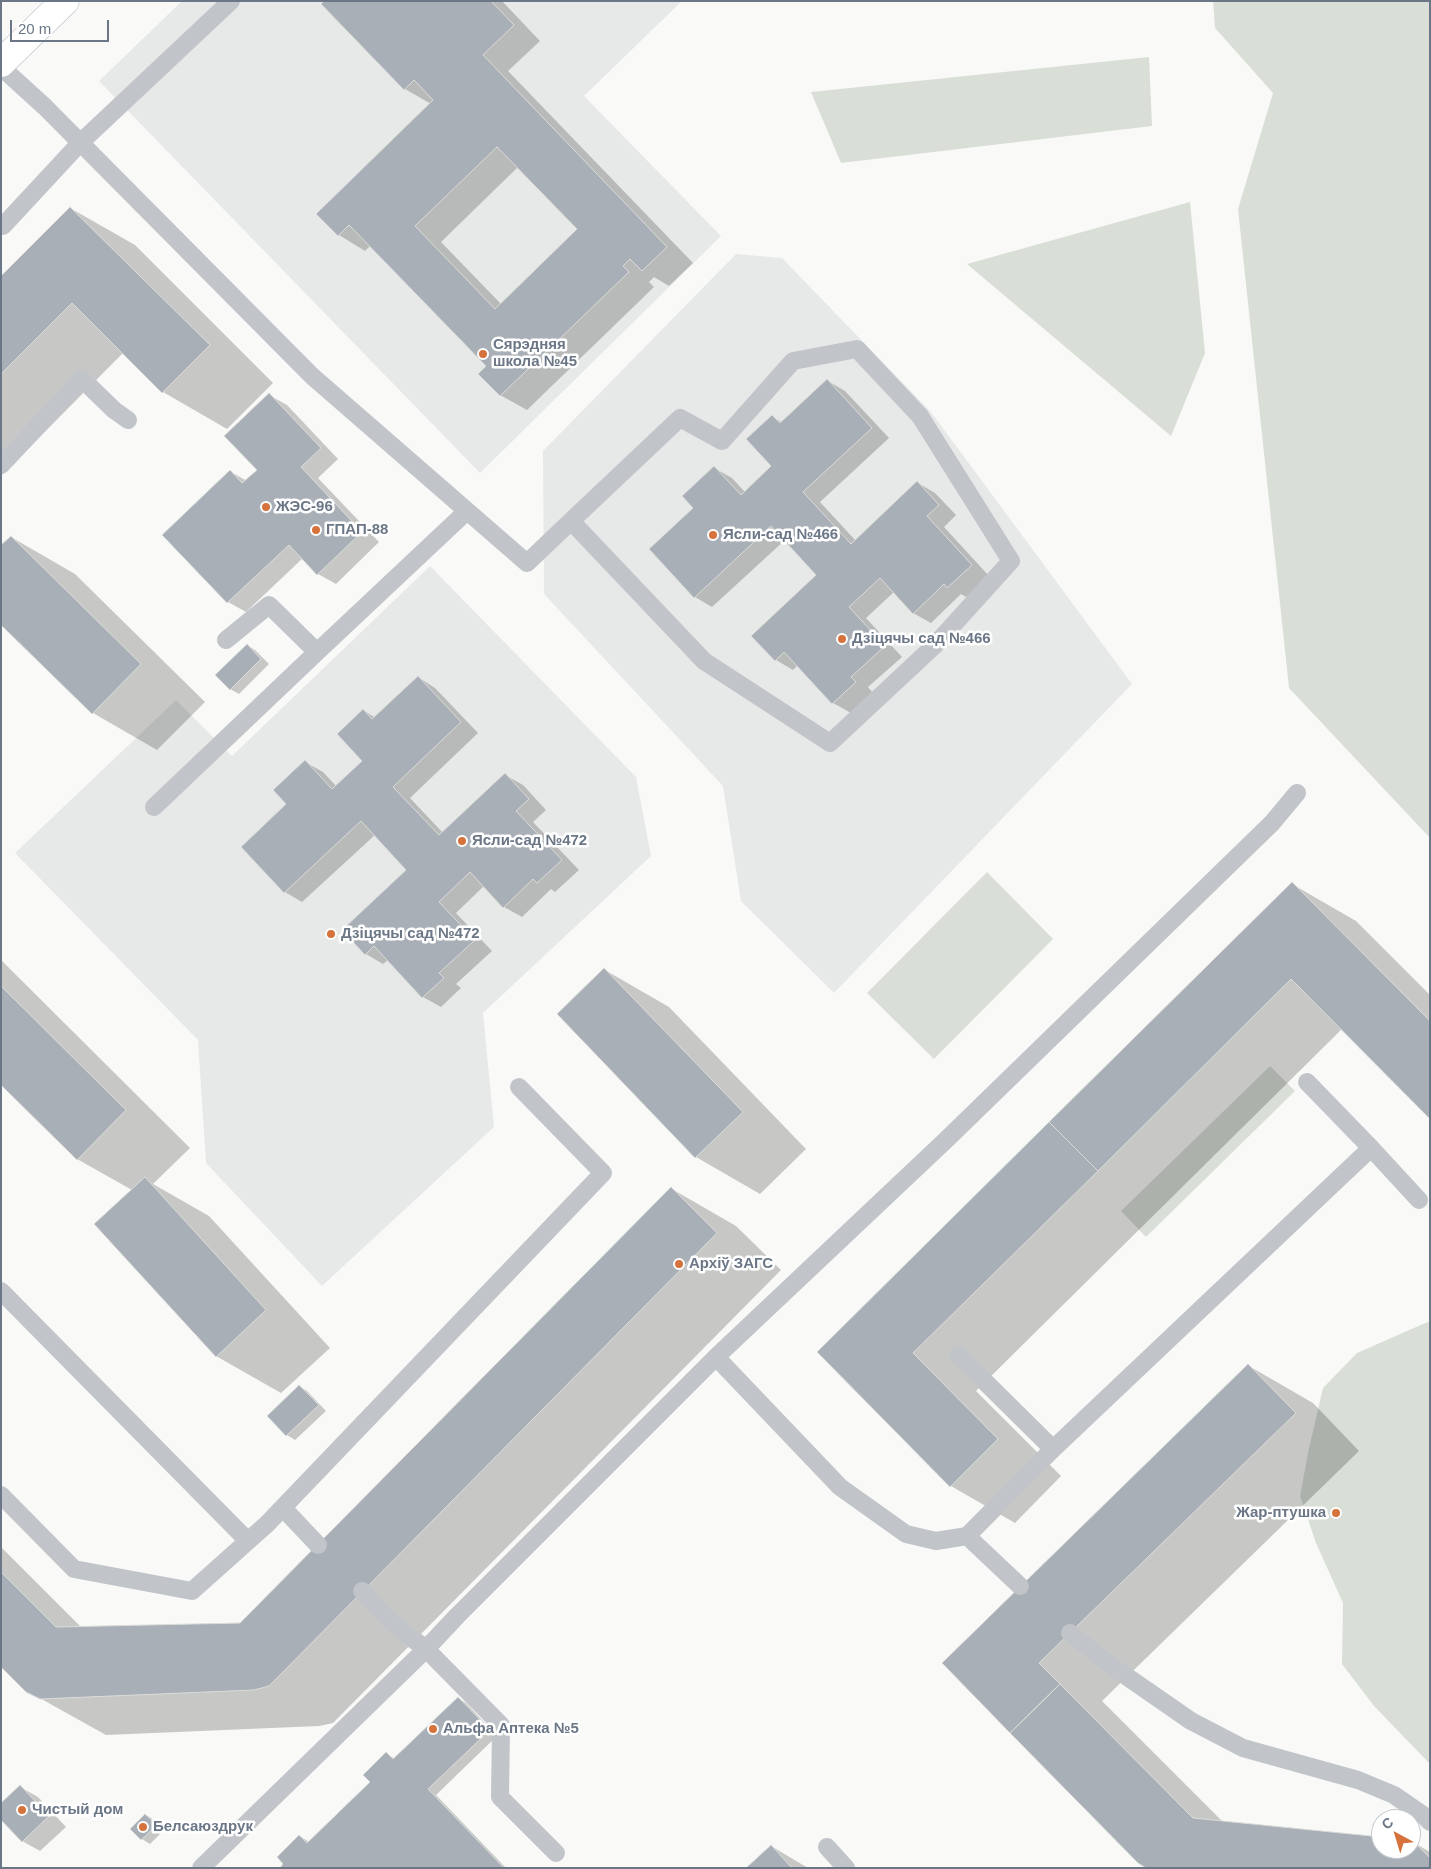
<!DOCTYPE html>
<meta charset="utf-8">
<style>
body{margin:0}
#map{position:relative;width:1431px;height:1869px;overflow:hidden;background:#f9faf8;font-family:Arial,sans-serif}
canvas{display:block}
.frame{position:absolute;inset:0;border:2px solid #6b7786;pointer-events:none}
.north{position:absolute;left:1371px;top:1809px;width:50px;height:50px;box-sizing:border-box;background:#fff;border:1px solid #c4c9cf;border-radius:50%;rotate:321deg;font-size:14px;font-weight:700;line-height:20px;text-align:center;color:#6b7786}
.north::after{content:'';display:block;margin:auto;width:18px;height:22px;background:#d6723c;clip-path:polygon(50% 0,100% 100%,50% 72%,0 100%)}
.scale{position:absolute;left:10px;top:20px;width:99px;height:22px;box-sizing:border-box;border:2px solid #6b7786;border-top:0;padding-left:6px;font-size:15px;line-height:18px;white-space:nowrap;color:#6b7786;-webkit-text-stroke:4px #fff;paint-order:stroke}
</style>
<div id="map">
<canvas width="1431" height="1869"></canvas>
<div class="frame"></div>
<div class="north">С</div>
<div class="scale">20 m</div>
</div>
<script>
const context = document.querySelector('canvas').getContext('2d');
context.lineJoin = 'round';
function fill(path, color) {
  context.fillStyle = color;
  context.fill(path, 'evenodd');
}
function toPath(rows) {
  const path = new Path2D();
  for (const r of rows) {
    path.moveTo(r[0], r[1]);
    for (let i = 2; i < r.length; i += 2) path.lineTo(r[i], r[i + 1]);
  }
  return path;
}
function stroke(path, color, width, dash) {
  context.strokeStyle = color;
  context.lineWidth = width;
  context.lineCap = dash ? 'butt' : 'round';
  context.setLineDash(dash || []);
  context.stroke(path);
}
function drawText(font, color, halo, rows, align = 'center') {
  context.font = font + ' Arial,sans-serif';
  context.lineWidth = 5;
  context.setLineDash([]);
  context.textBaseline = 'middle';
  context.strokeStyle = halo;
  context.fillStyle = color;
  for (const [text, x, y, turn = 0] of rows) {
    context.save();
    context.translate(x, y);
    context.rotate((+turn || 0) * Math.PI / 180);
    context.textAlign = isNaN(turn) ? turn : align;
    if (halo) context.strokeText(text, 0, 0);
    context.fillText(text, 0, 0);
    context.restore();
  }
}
fill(toPath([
 [182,1,682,1,584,96,721,236,480,473,99,81],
 [736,254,782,258,931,412,1132,684,834,993,741,901,723,786,544,594,543,451],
 [430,566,636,777,651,856,483,1013,494,1127,322,1286,206,1163,198,1040,15,853,176,700,232,756]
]), '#e7e9e8');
fill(toPath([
 [1213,1,1430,1,1430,838,1289,688,1238,209,1273,93,1215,28],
 [1149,57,1152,126,841,163,811,92],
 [1190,202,1205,353,1171,436,967,264],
 [987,872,1053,939,934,1059,867,993],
 [1270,1066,1295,1091,1146,1237,1121,1211],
 [1430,1321,1430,1764,1374,1706,1342,1664,1343,1603,1316,1543,1300,1496,1309,1448,1323,1388,1357,1353]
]), '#d9ded7');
fill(toPath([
 [326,1,502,1,540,41,508,71,693,263,669,286,654,277,649,282,654,287,527,410,500,395,487,366,371,245,365,251,339,235,318,214,431,104,405,89],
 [518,167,579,229,501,304,441,242],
 [70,208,135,245,273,383,227,429,163,392,123,353,1,476,1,278],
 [828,381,845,391,889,438,820,502,856,541,918,483,935,493,956,515,944,527,989,576,966,597,961,594,931,623,913,613,894,592,866,618,902,657,868,687,873,693,851,713,833,703,798,665,793,670,776,660,818,575,785,540,712,607,695,597,695,508,714,468,732,478,745,492,773,466,773,417,783,423],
 [269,395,287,405,338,459,318,478,379,542,336,584,318,574,303,558,246,612,228,602,231,472,247,481,259,470],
 [11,537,75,574,205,702,157,750,93,713,1,623],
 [247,645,255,650,269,664,239,694,230,689],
 [418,677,435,688,478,733,410,798,443,833,505,775,523,785,546,810,533,822,579,870,555,892,551,889,522,917,504,907,484,886,456,913,492,951,456,984,461,988,441,1007,423,997,388,960,383,964,366,954,408,870,375,835,302,902,285,892,287,804,305,762,323,772,337,787,364,761,364,711,376,718],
 [1292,884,1356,921,1430,995,1430,1118,1342,1029,976,1391,1061,1476,1015,1523,951,1486,819,1352],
 [1,960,190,1148,153,1184,209,1216,330,1348,281,1393,216,1356,132,1190,77,1159,1,1083],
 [605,970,669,1007,806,1149,760,1194,696,1157,558,1014],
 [672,1189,736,1226,781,1270,333,1723,319,1726,106,1735,27,1691,1,1666,1,1547,82,1628,241,1624],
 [1249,1366,1313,1403,1359,1451,1102,1701,1223,1822,1381,1838,1381,1849,1411,1849,1411,1841,1430,1852,1430,1868,1149,1868,943,1663],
 [299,1386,307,1391,326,1411,295,1440,287,1435,268,1416],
 [458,1698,466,1703,497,1736,436,1795,506,1868,281,1868,300,1836,309,1842,371,1782,386,1753,395,1759],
 [20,1787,38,1797,66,1827,40,1851,22,1841],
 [146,1815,154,1820,164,1830,150,1844,142,1839,132,1829],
 [771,1846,808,1868,748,1868]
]), '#0003');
const building = toPath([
 [324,1,491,1,514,25,483,55,667,247,642,271,630,259,623,266,629,272,500,396,478,374,486,366,349,225,338,236,316,214,433,100,414,80,404,90,321,4,324,1],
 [497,147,577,229,495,309,415,226,497,147],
 [70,207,210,345,162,393,72,303,1,374,1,276,70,207],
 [827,379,872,428,803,492,851,544,917,481,939,505,927,516,972,565,947,588,944,584,913,614,880,578,849,607,885,646,851,677,856,682,832,704,784,652,775,661,751,636,816,575,771,526,694,598,649,549,693,508,682,496,714,466,741,495,771,466,746,439,772,415,780,423,827,379],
 [269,393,321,448,301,467,362,532,317,575,289,545,227,603,162,535,230,470,242,483,257,470,224,436,269,393],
 [11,536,141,664,92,714,1,625,1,545,11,536],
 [247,644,261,659,230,690,215,675,247,644],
 [418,676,461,722,393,787,439,835,505,773,529,799,516,811,562,860,537,883,533,879,503,908,470,872,439,902,475,940,439,973,444,978,422,998,374,946,365,955,342,930,406,870,361,821,284,893,241,847,286,804,273,790,305,760,332,789,362,761,337,734,363,709,372,719,418,676],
 [1292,882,1430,1021,1430,1119,1291,979,1098,1171,1049,1122,1292,882],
 [604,968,743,1112,695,1158,557,1014,604,968],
 [1,986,126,1110,77,1160,1,1085,1,986],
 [1049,1122,1098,1171,913,1353,998,1439,950,1487,817,1352,1049,1122],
 [145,1177,266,1310,216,1357,94,1224,145,1177],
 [671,1187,717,1233,269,1686,254,1690,40,1699,26,1692,1,1667,1,1572,56,1627,240,1623,671,1187],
 [1248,1364,1296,1413,1039,1663,1060,1684,1010,1733,942,1663,1248,1364],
 [299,1385,319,1405,286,1436,267,1416,299,1385],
 [1060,1684,1193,1818,1381,1837,1381,1849,1411,1849,1412,1840,1430,1858,1430,1868,1146,1868,1138,1863,1010,1733,1060,1684],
 [458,1697,490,1730,428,1789,504,1868,280,1868,283,1864,277,1857,299,1835,307,1843,370,1782,363,1775,386,1752,393,1759,458,1697],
 [20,1785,49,1816,22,1842,1,1820,1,1803,20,1785],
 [145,1814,157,1825,141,1840,130,1829,145,1814],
 [771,1845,792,1868,746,1868,771,1845]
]);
fill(building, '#a9afb6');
stroke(building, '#dbdcda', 1);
const secondary = toPath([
 [1,63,65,1]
]);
stroke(secondary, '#b6babf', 29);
stroke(toPath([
 [1,67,45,107,312,376,527,563,571,521,680,418,722,441,793,361,857,349,920,416,1011,561,934,646,830,743,704,661,571,521],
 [3,226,80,143,231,1],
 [1,465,82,379,114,410,128,420],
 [226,640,269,605,317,652,467,511],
 [154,807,317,652],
 [1371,1148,1419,1200],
 [1,1291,248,1541],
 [958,1355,1053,1449],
 [716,1357,840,1487,906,1534,936,1541,967,1536,1053,1449,1371,1148,1307,1082],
 [1,1495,74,1569,192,1591,267,1524,603,1173,519,1087],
 [283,1508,318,1545],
 [967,1536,1020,1586],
 [362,1591,392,1623,426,1649,501,1725,500,1797,556,1853],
 [1070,1633,1113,1667,1191,1721,1243,1748,1358,1780,1394,1795,1423,1815,1430,1822],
 [827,1847,846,1868],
 [201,1868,426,1649,457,1616,716,1357,946,1140,1272,823,1297,793]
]), '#c1c5c9', 18);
stroke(secondary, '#fff', 28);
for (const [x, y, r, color] of [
 [483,354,5,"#d6723c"],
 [266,507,5,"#d6723c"],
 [316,530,5,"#d6723c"],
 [713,535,5,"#d6723c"],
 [842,639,5,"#d6723c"],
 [462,841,5,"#d6723c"],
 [331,934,5,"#d6723c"],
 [679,1264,5,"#d6723c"],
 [1336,1513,5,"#d6723c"],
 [433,1729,5,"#d6723c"],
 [22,1810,5,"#d6723c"],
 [143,1827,5,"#d6723c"]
]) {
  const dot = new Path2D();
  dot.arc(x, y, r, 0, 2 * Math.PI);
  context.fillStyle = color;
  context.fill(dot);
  stroke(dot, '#fff', 2);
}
drawText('bold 15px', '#6b7786', '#fff', [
 ["Сярэдняя",493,345],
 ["школа №45",493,362],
 ["ЖЭС-96",276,507],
 ["ГПАП-88",326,530],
 ["Ясли-сад №466",723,535],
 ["Дзіцячы сад №466",852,639],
 ["Ясли-сад №472",472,841],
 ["Дзіцячы сад №472",341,934],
 ["Архіў ЗАГС",689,1264],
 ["Жар-птушка",1326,1513,"right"],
 ["Альфа Аптека №5",443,1729],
 ["Чистый дом",32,1810],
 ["Белсаюздрук",153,1827]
], 'left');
</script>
